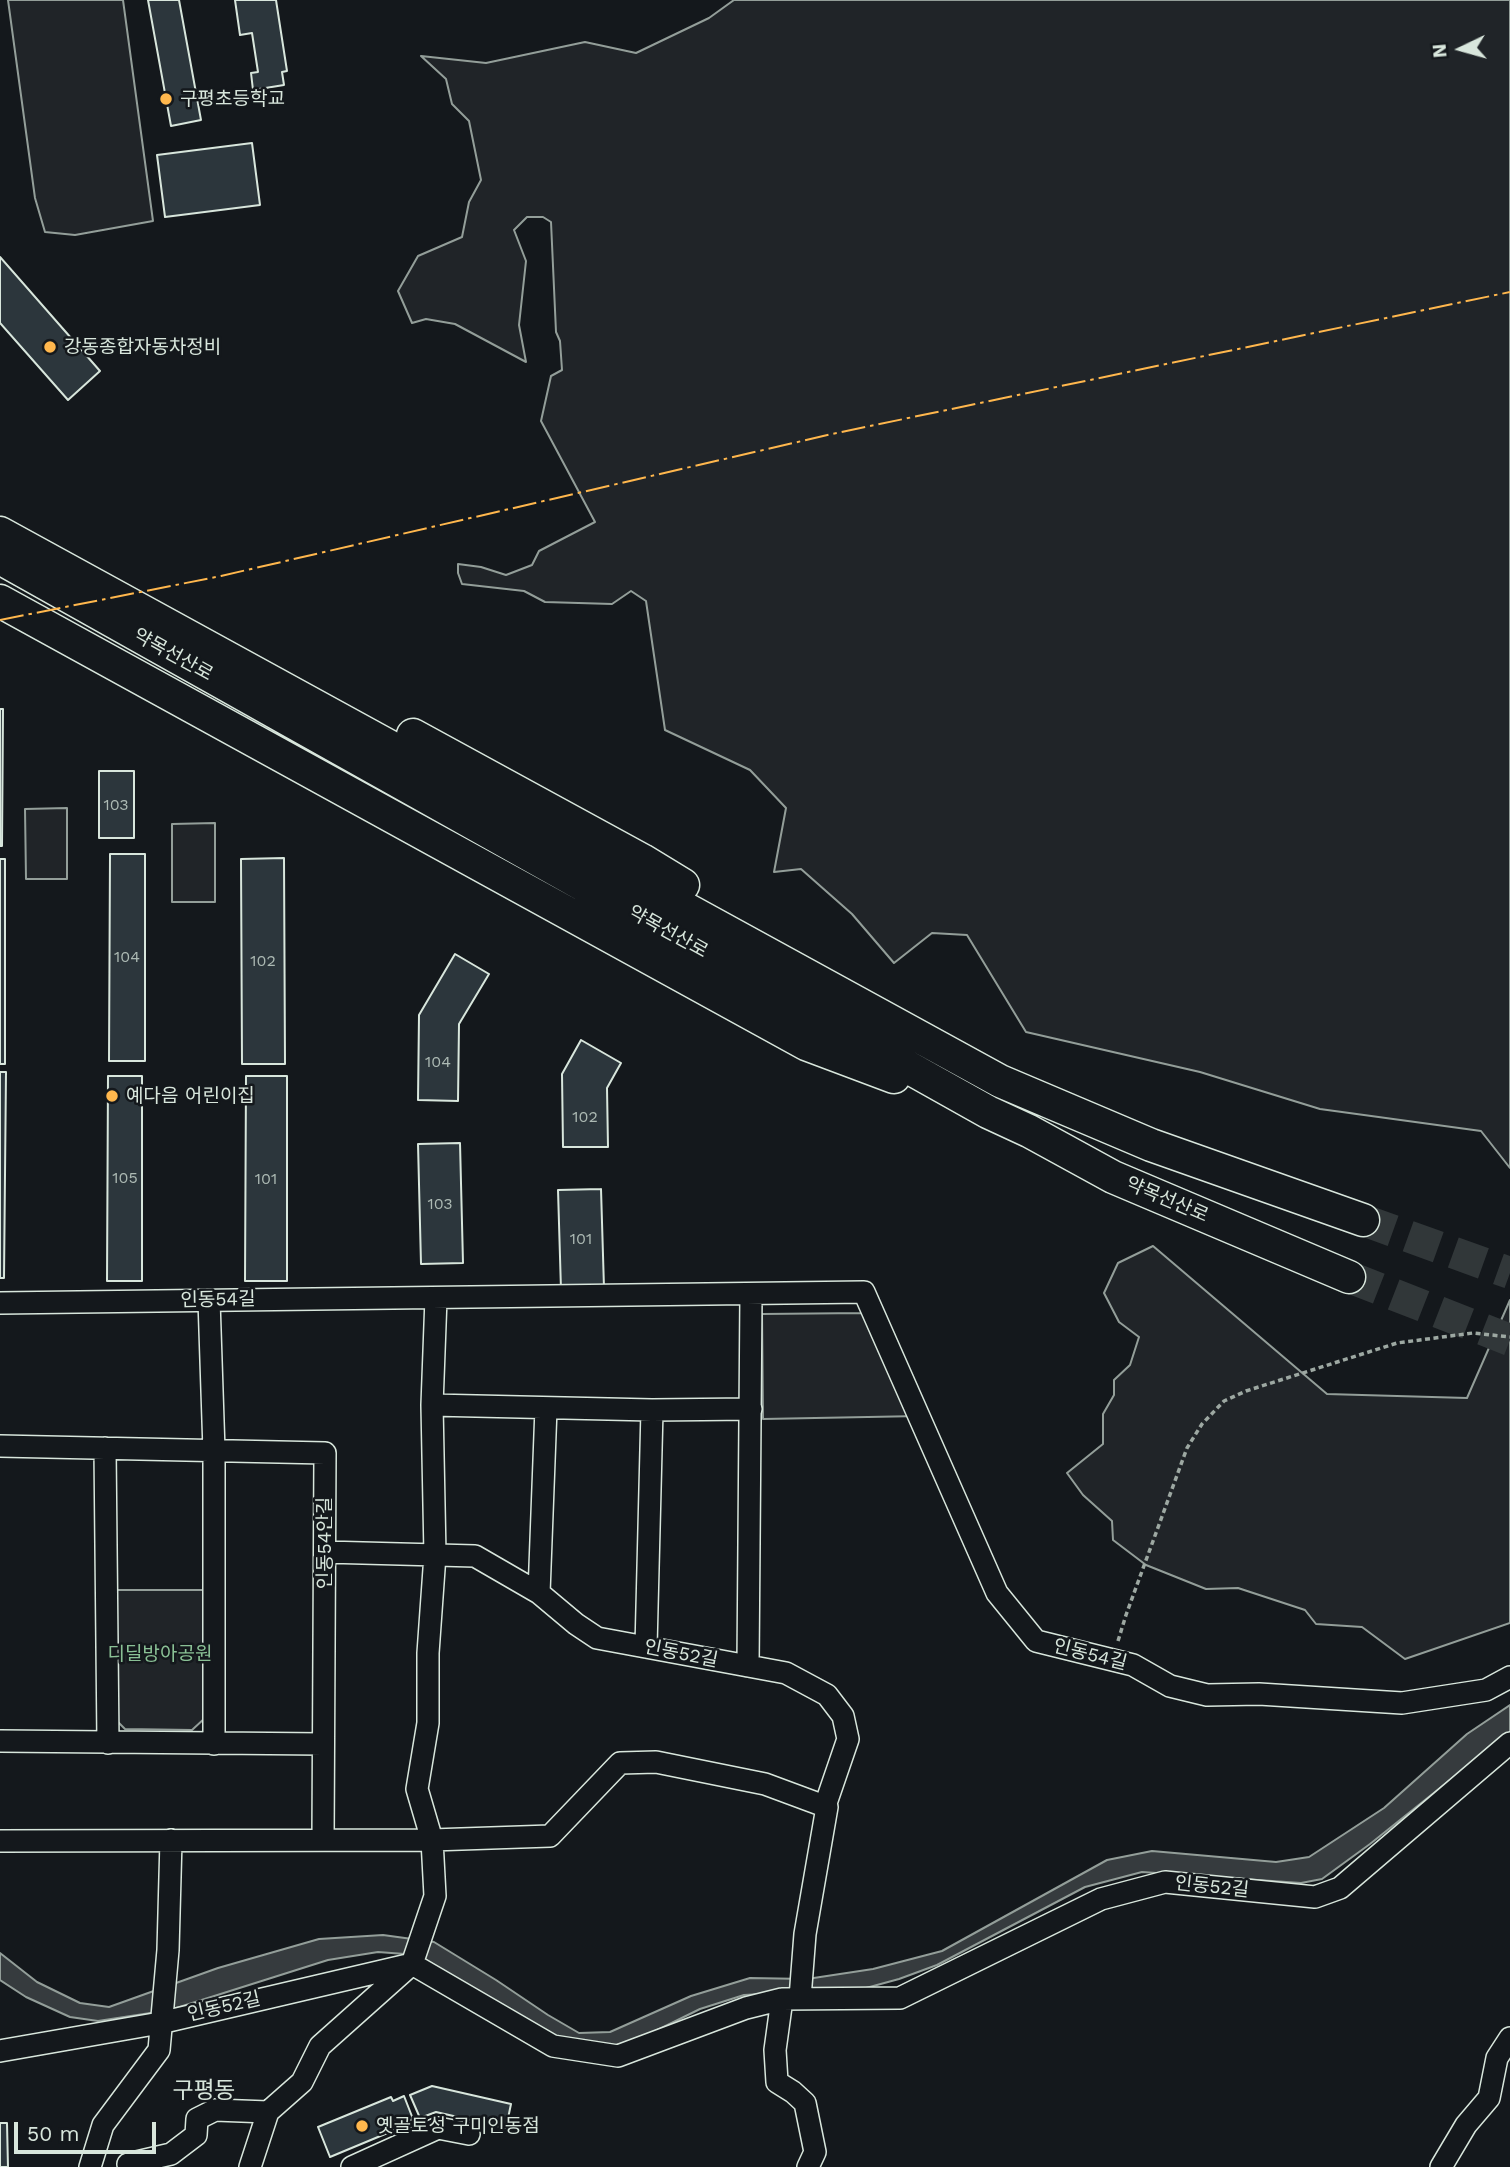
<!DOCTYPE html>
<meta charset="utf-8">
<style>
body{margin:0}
#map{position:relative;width:1510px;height:2167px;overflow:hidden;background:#14181c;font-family:"Work Sans",sans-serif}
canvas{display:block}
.north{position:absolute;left:1426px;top:14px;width:70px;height:70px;-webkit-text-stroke:5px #14181c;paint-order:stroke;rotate:265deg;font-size:19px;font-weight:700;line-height:28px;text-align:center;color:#d8e6dc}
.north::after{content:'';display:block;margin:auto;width:24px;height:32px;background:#d8e6dc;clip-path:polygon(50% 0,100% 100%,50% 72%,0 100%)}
.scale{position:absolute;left:14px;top:2122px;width:142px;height:32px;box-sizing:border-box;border:4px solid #d8e6dc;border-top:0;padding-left:9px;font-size:21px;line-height:24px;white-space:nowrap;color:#d8e6dc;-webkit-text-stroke:5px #14181c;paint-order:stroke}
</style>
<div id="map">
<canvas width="1510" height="2167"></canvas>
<div class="north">N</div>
<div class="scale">50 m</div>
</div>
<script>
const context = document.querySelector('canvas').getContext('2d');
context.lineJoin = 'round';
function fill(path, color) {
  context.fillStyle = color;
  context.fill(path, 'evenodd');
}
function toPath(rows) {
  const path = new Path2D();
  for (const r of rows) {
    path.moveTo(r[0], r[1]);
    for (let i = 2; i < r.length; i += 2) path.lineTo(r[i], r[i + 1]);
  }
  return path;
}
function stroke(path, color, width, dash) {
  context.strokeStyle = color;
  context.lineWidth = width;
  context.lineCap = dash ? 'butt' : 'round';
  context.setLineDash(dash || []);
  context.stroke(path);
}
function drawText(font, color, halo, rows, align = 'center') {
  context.font = font + ' "Work Sans","Noto Sans KR",sans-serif';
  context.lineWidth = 5;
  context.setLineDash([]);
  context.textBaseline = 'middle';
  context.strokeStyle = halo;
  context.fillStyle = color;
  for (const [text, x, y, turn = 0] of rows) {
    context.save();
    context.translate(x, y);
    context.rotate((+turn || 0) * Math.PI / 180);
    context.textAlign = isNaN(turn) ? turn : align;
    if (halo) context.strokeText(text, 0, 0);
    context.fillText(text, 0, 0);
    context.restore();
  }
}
const green = toPath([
 [8,0,123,0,153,221,75,235,45,232,35,198,8,0],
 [734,0,1510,0,1510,1168,1481,1131,1320,1109,1200,1072,1026,1032,967,935,932,933,894,963,852,914,801,869,774,872,786,808,750,770,665,730,646,601,631,591,612,604,545,602,524,591,462,584,458,573,458,564,481,567,506,575,532,565,539,551,595,522,541,421,551,376,562,370,560,341,556,332,551,222,543,217,527,217,514,230,526,261,519,325,526,362,455,324,426,319,412,323,398,291,418,256,462,237,469,202,481,180,469,121,452,104,446,79,421,56,486,63,585,42,636,53,709,18,734,0],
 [67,808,67,879,26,879,25,809,67,808],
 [215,823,215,902,172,902,172,824,215,823],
 [1153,1246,1327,1394,1467,1398,1510,1300,1510,1623,1405,1659,1362,1627,1316,1624,1305,1610,1238,1588,1206,1589,1146,1565,1113,1540,1112,1521,1083,1495,1067,1473,1103,1444,1103,1414,1114,1395,1114,1380,1130,1365,1139,1337,1119,1322,1104,1293,1118,1263,1153,1246],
 [864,1313,920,1416,763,1419,762,1314,864,1313],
 [116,1590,204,1590,205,1718,192,1730,125,1729,117,1721,116,1590]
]);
fill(green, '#202428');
stroke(green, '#939e99', 2);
const water = toPath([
 [1510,1705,1510,1732,1370,1844,1322,1879,1301,1883,1142,1872,1085,1887,937,1965,899,1979,866,1988,744,1995,700,2009,637,2040,611,2046,556,2038,418,1955,378,1952,328,1960,170,2010,98,2021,70,2017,26,1997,0,1980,0,1953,37,1982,80,2003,109,2007,218,1968,319,1939,383,1935,434,1942,496,1980,548,2015,579,2033,610,2032,691,1996,750,1978,807,1979,873,1969,942,1951,1107,1860,1152,1851,1276,1862,1309,1857,1384,1808,1467,1734,1510,1705]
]);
fill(water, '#363b3e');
stroke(water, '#939e99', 2);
const building = toPath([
 [148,0,179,0,201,120,171,126,148,0],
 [235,0,276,0,287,71,282,72,284,85,253,90,251,73,258,72,252,33,240,35,235,0],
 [252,143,260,205,165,217,157,155,252,143],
 [0,257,100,371,68,400,0,323,0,257],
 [0,709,3,709,2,846,0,846,0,709],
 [99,771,134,771,134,838,99,838,99,771],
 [110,854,145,854,145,1061,109,1061,110,854],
 [284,858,285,1064,242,1064,241,859,284,858],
 [0,859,5,859,5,1064,0,1064,0,859],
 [455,954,489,974,459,1024,458,1101,418,1100,419,1015,455,954],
 [581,1040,621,1063,607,1088,608,1147,563,1147,562,1074,581,1040],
 [0,1072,6,1072,4,1278,0,1278,0,1072],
 [108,1076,142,1076,142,1281,107,1281,108,1076],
 [246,1076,287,1076,287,1281,245,1281,246,1076],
 [460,1143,463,1263,421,1264,418,1144,460,1143],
 [601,1189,604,1288,561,1290,558,1190,601,1189],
 [432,2086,511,2104,506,2128,436,2112,420,2118,410,2095,432,2086],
 [404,2096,413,2119,401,2124,402,2127,330,2157,318,2127,391,2097,393,2101,404,2096],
 [0,2123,7,2123,8,2167,0,2167,0,2123]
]);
fill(building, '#2c363c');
stroke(building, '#d8e6dc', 2);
stroke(toPath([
 [1363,1220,1510,1273],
 [1349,1277,1510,1340]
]), '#313739', 32, [32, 16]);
const minor = toPath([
 [209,1300,214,1451,214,1744],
 [0,1303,864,1292,997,1593,1036,1641,1133,1665,1170,1686,1207,1695,1259,1694,1402,1703,1486,1690,1510,1677],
 [432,1405,652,1410,751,1409],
 [0,1446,325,1453,323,1840],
 [105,1448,108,1743],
 [325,1552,475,1556,539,1593,576,1624,597,1638,786,1673,827,1695,843,1716,848,1739,825,1806],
 [539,1593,546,1408],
 [646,1647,652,1410],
 [748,1666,751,1294],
 [0,1741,323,1744],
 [0,1841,432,1840,550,1836,620,1763,656,1762,765,1784,827,1807,805,1934,800,1998],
 [782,1999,775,2050,777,2082,793,2092,805,2103,815,2152,808,2167],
 [0,2051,160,2023,412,1964,553,2046,618,2056,746,2008,782,1999,900,1998,1101,1899,1165,1882,1315,1897,1340,1888,1510,1743],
 [128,2164,171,2154,196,2135,197,2119,215,2110,268,2112],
 [90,2167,103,2125,159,2050,168,1950,171,1840],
 [250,2167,268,2112,302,2082,320,2046,412,1964,435,1896,432,1840,417,1789,428,1723,428,1653,435,1555,432,1405,436,1298],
 [352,2167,438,2128,469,2134],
 [1441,2167,1466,2125,1489,2098,1497,2058,1510,2038]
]);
const highway = toPath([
 [0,533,1000,1081,1151,1145,1363,1220],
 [0,558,988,1112,1029,1131,1113,1177,1349,1277],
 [0,601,806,1044,894,1077],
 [413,735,642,860,683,885]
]);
stroke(minor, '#d8e6dc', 24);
stroke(highway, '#d8e6dc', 35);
stroke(toPath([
 [1118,1641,1126,1615,1187,1448,1202,1424,1224,1401,1246,1391,1397,1343,1473,1333,1510,1337]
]), '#9da8a2', 3.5, [5, 3.5]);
stroke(minor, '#14181c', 21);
stroke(highway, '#14181c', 32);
stroke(toPath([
 [0,620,221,576,832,434,1510,292]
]), '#ffb74d', 2, [24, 5, 3.5, 5]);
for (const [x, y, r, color] of [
 [166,99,7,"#ffb74d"],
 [50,347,7,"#ffb74d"],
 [112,1096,7,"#ffb74d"],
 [362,2126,7,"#ffb74d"]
]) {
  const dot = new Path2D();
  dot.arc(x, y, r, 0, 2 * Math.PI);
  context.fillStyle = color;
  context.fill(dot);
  stroke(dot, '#14181c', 2.5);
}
drawText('16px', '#adbab4', null, [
 ["103",116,805],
 ["104",127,957],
 ["102",263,961],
 ["104",438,1062],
 ["102",585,1117],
 ["105",125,1178],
 ["101",266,1179],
 ["103",440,1204],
 ["101",581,1239]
]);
drawText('19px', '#d8e6dc', '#14181c', [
 ["구평초등학교",180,99],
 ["강동종합자동차정비",64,347],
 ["예다음 어린이집",126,1096],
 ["옛골토성 구미인동점",376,2126]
], 'left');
drawText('19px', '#d8e6dc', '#14181c', [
 ["약목선산로",173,655,29],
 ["약목선산로",668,932,29],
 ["약목선산로",1167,1200,23],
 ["인동54길",218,1300,-1],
 ["인동54안길",325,1543,-90],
 ["인동52길",681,1654,11],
 ["인동54길",1090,1655,14],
 ["인동52길",1212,1887,6],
 ["인동52길",224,2007,-13]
]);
drawText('19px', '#8ac095', '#14181c', [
 ["디딜방아공원",160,1654]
]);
drawText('23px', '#d8e6dc', '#14181c', [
 ["구평동",204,2091]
]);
</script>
